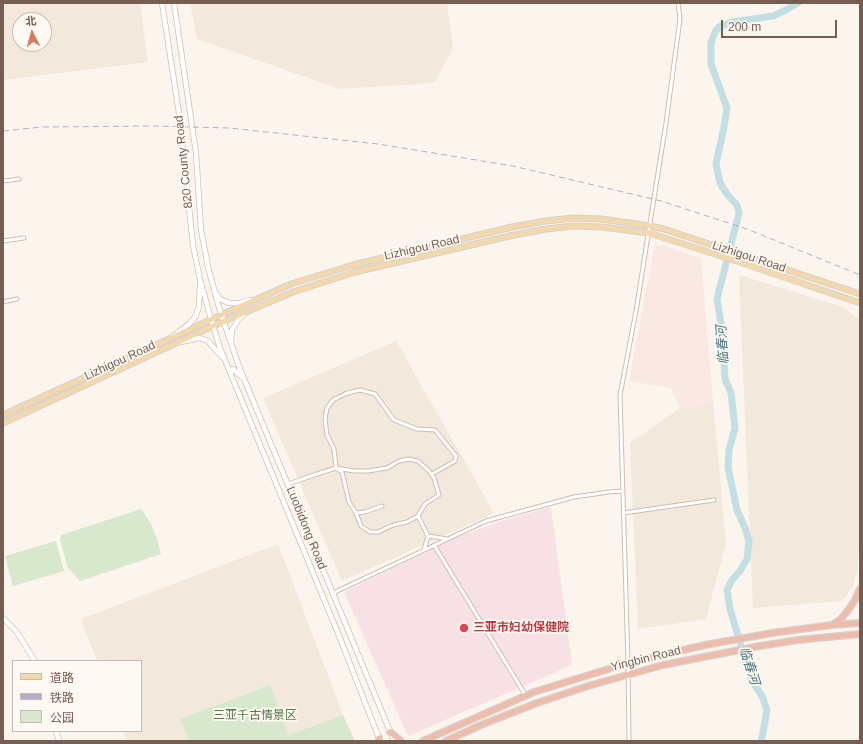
<!DOCTYPE html>
<meta charset="utf-8">
<style>
body{margin:0}
#map{position:relative;width:863px;height:744px;overflow:hidden;background:#fbf5ed;font-family:Arial,"Noto Sans SC",sans-serif}
canvas{display:block}
.frame{position:absolute;inset:0;border:4px solid #755e51;pointer-events:none}
.legend{position:absolute;left:12px;top:660px;width:130px;height:72px;box-sizing:border-box;background:#fef9f3;border:1px solid #c7bbb2;margin:0;padding:5px 7px;list-style:none;font-size:12px;color:#755e51}
.legend li{display:flex;align-items:center;gap:8px;height:20px}
.legend b{width:20px;border:1px solid #c7bbb2}
.north{position:absolute;left:12px;top:12px;width:40px;height:40px;box-sizing:border-box;background:#fef9f3;border:1px solid #c7bbb2;border-radius:50%;rotate:354deg;font-size:11px;font-weight:700;line-height:16px;text-align:center;color:#755e51}
.north::after{content:'';display:block;margin:auto;width:14px;height:18px;background:#d77a60;clip-path:polygon(50% 0,100% 100%,50% 72%,0 100%)}
.scale{position:absolute;left:721px;top:20px;width:116px;height:18px;box-sizing:border-box;border:2px solid #755e51;border-top:0;padding-left:5px;font-size:12px;line-height:14px;white-space:nowrap;color:#755e51;-webkit-text-stroke:3px #fef9f3;paint-order:stroke}
</style>
<div id="map">
<canvas width="863" height="744"></canvas>
<div class="frame"></div>
<ul class="legend">
<li><b style="height:5px;background:#f2d8ad"></b>道路</li>
<li><b style="height:5px;background:#b9abc5"></b>铁路</li>
<li><b style="height:11px;background:#d7e8cc"></b>公园</li>
</ul>
<div class="north">北</div>
<div class="scale">200 m</div>
</div>
<script>
const context = document.querySelector('canvas').getContext('2d');
context.lineJoin = 'round';
function fill(path, color) {
  context.fillStyle = color;
  context.fill(path, 'evenodd');
}
function toPath(rows) {
  const path = new Path2D();
  for (const r of rows) {
    path.moveTo(r[0], r[1]);
    for (let i = 2; i < r.length; i += 2) path.lineTo(r[i], r[i + 1]);
  }
  return path;
}
function stroke(path, color, width, dash) {
  context.strokeStyle = color;
  context.lineWidth = width;
  context.lineCap = dash ? 'butt' : 'round';
  context.setLineDash(dash || []);
  context.stroke(path);
}
function drawText(font, color, halo, rows, align = 'center') {
  context.font = font + ' Arial,"Noto Sans SC",sans-serif';
  context.lineWidth = 3.5;
  context.setLineDash([]);
  context.textBaseline = 'middle';
  context.strokeStyle = halo;
  context.fillStyle = color;
  for (const [text, x, y, turn = 0] of rows) {
    context.save();
    context.translate(x, y);
    context.rotate((+turn || 0) * Math.PI / 180);
    context.textAlign = isNaN(turn) ? turn : align;
    if (halo) context.strokeText(text, 0, 0);
    context.fillText(text, 0, 0);
    context.restore();
  }
}
fill(toPath([
 [3,3,140,3,148,62,3,80],
 [20,20,44,20,44,44,20,44],
 [190,3,447,3,453,49,434,83,340,89,197,39],
 [739,275,840,306,860,319,860,538,857,570,853,586,842,601,753,608],
 [396,341,494,513,342,581,263,398],
 [713,402,726,543,706,619,638,629,630,443,680,408],
 [278,544,343,715,289,735,270,685,180,719,189,741,127,741,123,731,141,731,141,661,97,661,81,619]
]), '#f2e8dc');
fill(toPath([
 [655,243,701,258,713,402,680,408,671,388,629,381]
]), '#fae9e2');
fill(toPath([
 [551,507,572,665,408,736,344,592,457,537,508,519]
]), '#f8e1e4');
fill(toPath([
 [141,509,151,524,157,539,161,554,80,581,68,568,60,540,61,535],
 [56,541,64,571,13,586,5,556],
 [270,685,289,735,343,715,355,741,189,741,180,719]
]), '#d7e8cc');
stroke(toPath([
 [761,741,763,733,767,710,762,696,751,679,730,609,727,590,732,580,740,571,747,559,749,541,745,528,737,510,728,467,729,450,735,428,731,393,725,379,724,361,725,340,721,324,717,299,739,213,737,205,727,194,720,183,716,164,724,127,727,108,711,64,711,43,715,32,719,27,732,22,773,16,786,10,798,3]
]), '#c3dfe3', 7);
const street = toPath([
 [3,181,19,179],
 [3,241,24,238],
 [3,302,17,299],
 [288,484,317,474,336,468,342,472,349,502,356,513,365,512,382,506],
 [356,513,361,526,370,532,378,532,393,525,407,522,418,516,425,504,439,495,434,478,429,471,418,461,409,459,399,461,387,468,368,471,354,471,336,468,334,449,327,435,325,419,327,408,333,400,347,393,360,390,375,394,394,420,417,429,435,430,456,456,455,461,432,474],
 [623,513,714,500],
 [418,516,428,536],
 [434,545,526,696],
 [424,550,428,536,448,539],
 [333,593,486,521,574,497,609,492,622,491],
 [629,741,628,663,620,395,636,311,666,123,680,19,678,3]
]);
const secondary = toPath([
 [162,3,179,113,193,245,200,279,211,319,220,348,340,638,380,741],
 [174,3,196,153,201,230,208,267,219,308,240,369,394,741],
 [216,293,220,299,229,303,240,303,250,300],
 [172,337,189,324,196,316,199,306,200,284],
 [231,341,232,330,239,319,245,313],
 [181,342,200,338,208,341,222,357],
 [231,373,231,370,233,369,243,378],
 [3,618,16,631,35,661],
 [56,731,59,741]
]);
const primary = toPath([
 [3,415,221,315,291,284,353,265,512,227,545,221,573,218,602,219,650,226,664,229,860,294],
 [3,423,213,326,293,292,355,272,514,235,546,229,574,226,602,227,649,233,740,262,860,303]
]);
const highway = toPath([
 [832,625,841,619,849,609,855,600,860,589],
 [390,732,401,741],
 [379,741,379,738],
 [423,741,534,692,628,663,705,645,772,633,832,625,860,623],
 [446,741,481,725,537,703,588,686,663,665,760,646,798,640,860,634]
]);
stroke(street, '#cdbeb3', 5);
stroke(secondary, '#d2c0b3', 6);
stroke(primary, '#d8d2ce', 7);
stroke(highway, '#d8d2ce', 8);
stroke(street, '#fff', 3);
stroke(secondary, '#fff', 4.5);
stroke(primary, '#f2d8ad', 5);
stroke(highway, '#eebcab', 5.5);
stroke(toPath([
 [3,131,43,127,155,126,229,128,378,144,513,166,661,201,747,229,860,275]
]), '#b9abc5', 1, [6, 4]);
for (const [x, y, r, color] of [
 [464,628,5,"#e0444e"]
]) {
  const dot = new Path2D();
  dot.arc(x, y, r, 0, 2 * Math.PI);
  context.fillStyle = color;
  context.fill(dot);
  stroke(dot, '#fef9f3', 1.5);
}
drawText('12px', '#755e51', '#fef9f3', [
 ["820 County Road",184,162,-96],
 ["Lizhigou Road",422,248,-13],
 ["Lizhigou Road",749,257,18],
 ["Lizhigou Road",120,361,-25],
 ["Luobidong Road",306,528,68],
 ["Yingbin Road",646,659,-14]
]);
drawText('bold 12px', '#be3a42', '#fef9f3', [
 ["三亚市妇幼保健院",473,628]
], 'left');
drawText('12px', '#58784b', '#fef9f3', [
 ["三亚千古情景区",255,716]
]);
drawText('italic 13px', '#49767e', '#fef9f3', [
 ["临春河",723,345,-94],
 ["临春河",749,666,72]
]);
</script>
